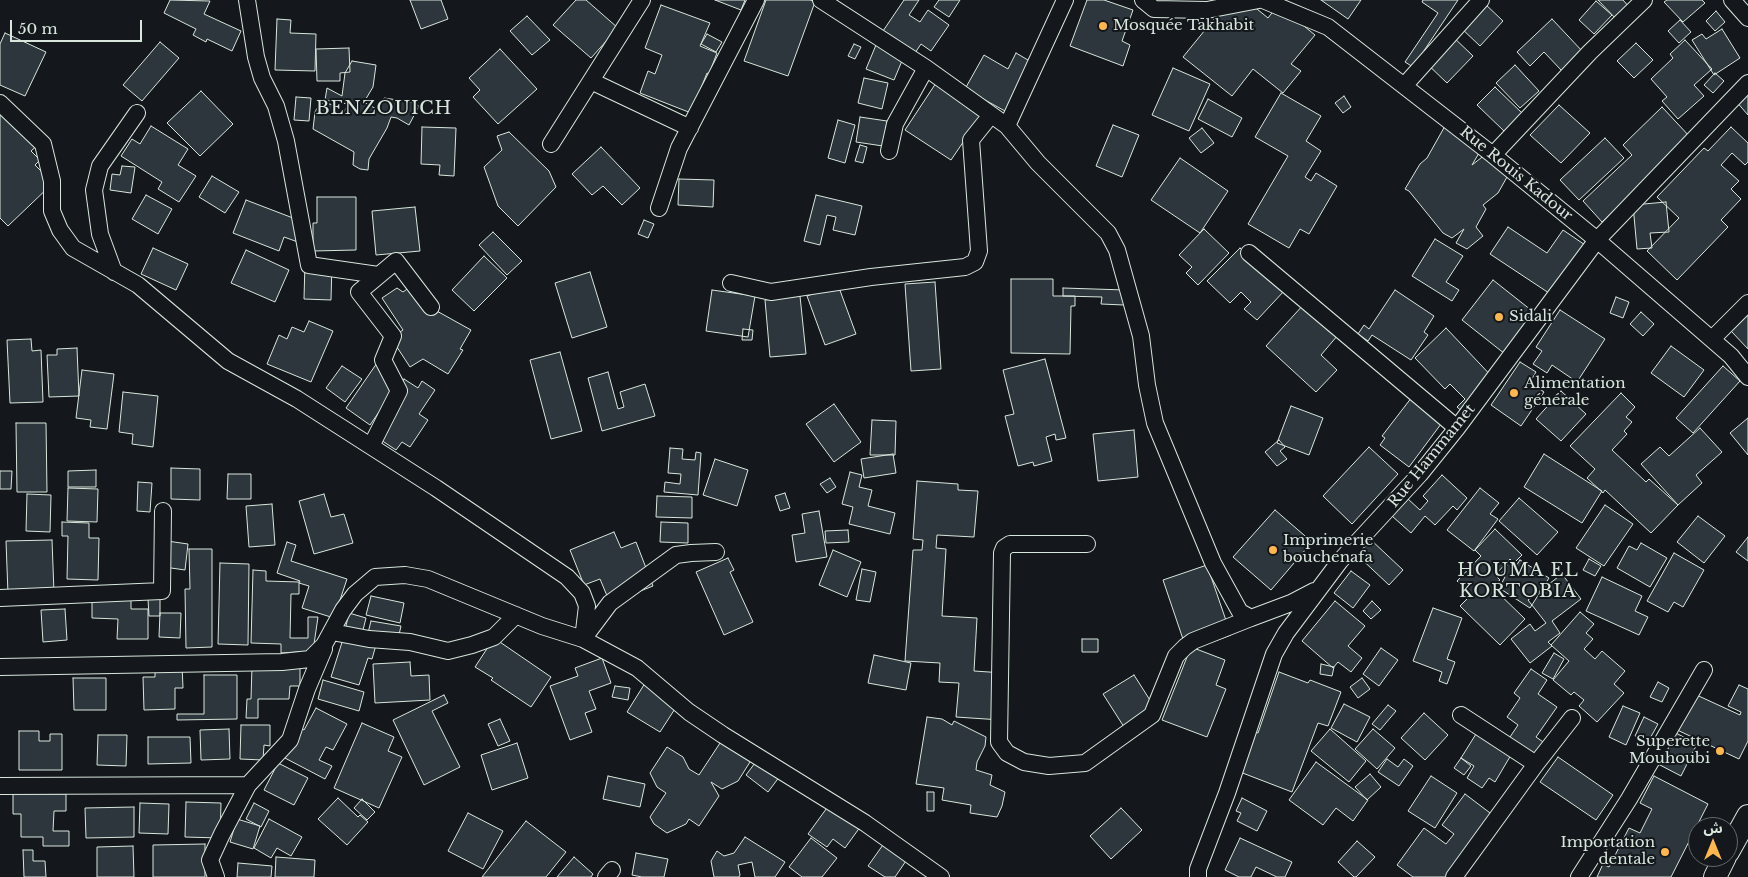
<!DOCTYPE html>
<meta charset="utf-8">
<style>
body{margin:0}
#map{position:relative;width:1748px;height:877px;overflow:hidden;background:#14181c;font-family:"Libre Baskerville","Noto Sans Arabic",serif}
canvas{display:block}
.north{position:absolute;left:1688px;top:817px;width:50px;height:50px;box-sizing:border-box;background:#14181c;border:1px solid #626a69;border-radius:50%;rotate:0deg;font-size:14px;font-weight:700;line-height:20px;text-align:center;color:#d8e6dc}
.north::after{content:'';display:block;margin:auto;width:18px;height:22px;background:#ffb74d;clip-path:polygon(50% 0,100% 100%,50% 72%,0 100%)}
.scale{position:absolute;left:10px;top:20px;width:132px;height:22px;box-sizing:border-box;border:2px solid #d8e6dc;border-top:0;padding-left:6px;font-size:15px;line-height:18px;white-space:nowrap;color:#d8e6dc;-webkit-text-stroke:4px #14181c;paint-order:stroke}
</style>
<div id="map">
<canvas width="1748" height="877"></canvas>
<div class="north">ش</div>
<div class="scale">50 m</div>
</div>
<script>
const context = document.querySelector('canvas').getContext('2d');
context.lineJoin = 'round';
function fill(path, color) {
  context.fillStyle = color;
  context.fill(path, 'evenodd');
}
function toPath(rows) {
  const path = new Path2D();
  for (const r of rows) {
    path.moveTo(r[0], r[1]);
    for (let i = 2; i < r.length; i += 2) path.lineTo(r[i], r[i + 1]);
  }
  return path;
}
function stroke(path, color, width, dash) {
  context.strokeStyle = color;
  context.lineWidth = width;
  context.lineCap = dash ? 'butt' : 'round';
  context.setLineDash(dash || []);
  context.stroke(path);
}
function drawText(font, color, halo, rows, align = 'center') {
  context.font = font + ' "Libre Baskerville",serif';
  context.lineWidth = 4;
  context.setLineDash([]);
  context.textBaseline = 'middle';
  context.strokeStyle = halo;
  context.fillStyle = color;
  for (const [text, x, y, turn = 0] of rows) {
    context.save();
    context.translate(x, y);
    context.rotate((+turn || 0) * Math.PI / 180);
    context.textAlign = isNaN(turn) ? turn : align;
    if (halo) context.strokeText(text, 0, 0);
    context.fillText(text, 0, 0);
    context.restore();
  }
}
const building = toPath([
 [170,0,210,1,204,14,241,31,232,51,207,39,206,42,193,35,196,29,164,13,170,0],
 [410,0,441,0,448,19,421,29,410,0],
 [576,0,586,0,618,28,591,58,553,25,576,0],
 [715,0,745,0,741,10,715,0],
 [766,0,810,0,815,2,788,76,744,61,766,0],
 [904,0,919,0,909,15,920,22,928,10,949,25,931,51,921,44,915,53,883,31,904,0],
 [939,0,960,0,949,17,934,7,939,0],
 [1087,0,1104,0,1133,10,1122,41,1130,45,1123,66,1070,46,1087,0],
 [1246,0,1268,18,1278,5,1315,35,1291,64,1301,71,1283,93,1253,69,1232,96,1183,57,1227,3,1246,0],
 [1321,0,1361,0,1348,19,1321,0],
 [1423,0,1458,0,1413,67,1405,62,1438,13,1422,2,1423,0],
 [1598,0,1623,0,1630,8,1617,20,1598,0],
 [1667,0,1702,0,1705,3,1683,22,1664,2,1667,0],
 [1596,1,1612,15,1594,34,1579,20,1596,1],
 [1483,2,1503,21,1480,46,1460,27,1483,2],
 [661,5,710,23,700,46,717,53,709,74,707,73,691,113,640,93,648,71,655,74,662,55,645,48,661,5],
 [1716,11,1725,22,1715,31,1706,21,1716,11],
 [527,16,550,40,532,55,510,31,527,16],
 [277,19,291,20,290,33,316,34,315,71,275,70,277,19],
 [1552,19,1583,52,1562,71,1544,52,1530,66,1517,52,1552,19],
 [1680,20,1691,32,1679,43,1668,31,1680,20],
 [1722,29,1740,58,1714,75,1692,40,1702,34,1706,39,1722,29],
 [5,33,46,52,25,96,0,85,0,44,5,33],
 [707,34,722,42,716,52,701,44,707,34],
 [1450,34,1473,56,1447,83,1424,61,1450,34],
 [1685,40,1712,69,1694,85,1704,96,1678,119,1662,101,1667,97,1651,79,1673,58,1670,54,1685,40],
 [160,42,179,58,142,101,123,85,160,42],
 [1636,43,1653,60,1634,78,1617,61,1636,43],
 [854,44,861,47,855,59,848,56,854,44],
 [876,45,904,56,894,80,866,69,876,45],
 [349,48,350,72,340,73,340,81,317,81,316,49,349,48],
 [500,49,537,89,498,124,473,97,480,90,469,78,500,49],
 [1016,53,1033,63,1005,111,965,89,984,55,1008,69,1016,53],
 [352,61,376,65,373,87,364,102,378,110,384,98,411,102,419,106,409,125,397,118,391,117,387,128,369,159,368,170,360,169,353,165,354,152,313,129,315,112,320,103,330,104,344,112,348,104,325,100,327,88,342,96,345,73,352,61],
 [1515,65,1539,91,1520,108,1496,83,1515,65],
 [1173,68,1210,84,1189,131,1152,115,1173,68],
 [1715,73,1724,81,1713,93,1704,85,1715,73],
 [864,78,888,83,882,109,858,103,864,78],
 [936,83,983,113,951,160,905,130,936,83],
 [1495,87,1522,113,1504,131,1477,105,1495,87],
 [1748,89,1748,115,1735,100,1748,89],
 [201,91,233,124,200,156,167,123,201,91],
 [1281,93,1321,116,1306,141,1321,151,1305,177,1311,181,1316,173,1337,186,1309,234,1300,229,1289,248,1248,224,1288,156,1255,137,1281,93],
 [1344,96,1351,107,1343,113,1335,103,1344,96],
 [296,97,311,98,309,121,294,120,296,97],
 [1208,99,1242,118,1232,137,1198,119,1208,99],
 [1559,105,1590,133,1561,163,1530,135,1559,105],
 [1662,107,1691,138,1602,222,1583,201,1632,155,1623,145,1662,107],
 [0,109,40,143,31,151,40,160,35,165,53,183,8,226,0,218,0,109],
 [860,117,887,121,883,146,856,142,860,117],
 [838,120,855,125,845,163,828,158,838,120],
 [1113,125,1139,135,1122,177,1096,166,1113,125],
 [151,126,188,149,178,165,196,176,179,202,158,189,162,182,121,156,132,139,140,144,151,126],
 [1445,126,1479,153,1472,165,1486,154,1511,170,1498,193,1483,205,1486,209,1476,227,1483,236,1467,249,1456,243,1464,229,1452,238,1443,233,1409,191,1405,189,1420,164,1427,158,1445,126],
 [422,127,456,128,454,176,439,175,440,165,421,164,422,127],
 [1731,127,1748,143,1748,162,1745,165,1732,153,1721,165,1739,181,1731,189,1741,199,1721,220,1728,227,1677,280,1647,251,1679,218,1657,197,1704,148,1708,151,1731,127],
 [1202,128,1214,143,1201,153,1189,138,1202,128],
 [509,132,549,171,556,187,518,226,498,206,484,167,502,150,497,136,509,132],
 [1605,138,1624,158,1579,200,1560,180,1605,138],
 [860,145,867,147,863,163,855,161,860,145],
 [601,147,640,188,622,205,603,186,592,195,572,174,601,147],
 [1180,158,1228,191,1200,233,1151,200,1180,158],
 [122,166,135,167,131,193,110,190,112,174,120,175,122,166],
 [212,176,239,192,225,213,199,197,212,176],
 [679,179,714,180,713,207,678,205,679,179],
 [146,195,172,209,158,234,132,219,146,195],
 [816,195,862,206,855,235,833,230,836,217,827,215,820,245,804,241,816,195],
 [317,197,356,197,356,250,313,251,313,223,317,223,317,197],
 [246,200,306,223,298,242,284,237,279,251,233,233,246,200],
 [1666,202,1669,232,1650,233,1652,248,1637,249,1633,205,1666,202],
 [415,207,420,251,376,255,372,211,415,207],
 [644,220,654,224,648,238,638,234,644,220],
 [1508,227,1547,253,1563,230,1591,249,1558,299,1490,254,1508,227],
 [1204,229,1229,253,1198,285,1186,273,1192,267,1179,255,1204,229],
 [493,232,522,261,507,275,479,245,493,232],
 [1435,239,1463,256,1446,282,1459,290,1452,301,1412,276,1435,239],
 [153,248,188,264,176,290,141,274,153,248],
 [1240,248,1285,290,1257,320,1244,309,1251,302,1241,292,1230,303,1207,281,1240,248],
 [246,250,289,270,275,302,231,283,246,250],
 [484,256,507,278,474,311,452,290,484,256],
 [305,262,332,262,331,300,304,299,305,262],
 [590,272,607,327,572,338,555,283,590,272],
 [1011,279,1053,279,1053,296,1075,296,1075,306,1071,306,1070,354,1011,353,1011,279],
 [1493,280,1536,314,1505,354,1462,320,1493,280],
 [417,282,435,310,471,330,460,349,463,350,448,374,423,359,410,367,391,338,403,330,382,298,397,288,403,292,417,282],
 [935,282,941,369,911,371,905,284,935,282],
 [838,285,856,334,825,345,807,296,838,285],
 [1063,288,1125,290,1124,305,1101,304,1102,297,1063,296,1063,288],
 [712,290,755,296,748,337,706,331,712,290],
 [1395,290,1434,316,1424,332,1428,335,1411,360,1372,335,1368,341,1358,334,1364,325,1369,329,1395,290],
 [800,296,806,354,770,357,765,300,800,296],
 [1616,297,1629,302,1623,318,1610,313,1616,297],
 [1304,304,1338,335,1321,355,1337,370,1316,392,1266,346,1304,304],
 [1560,310,1605,339,1577,382,1552,365,1547,373,1533,364,1542,351,1536,347,1560,310],
 [1641,312,1654,324,1643,336,1630,324,1641,312],
 [1748,315,1748,349,1731,331,1748,315],
 [309,321,333,331,311,382,267,364,279,335,287,339,292,327,304,332,309,321],
 [1446,328,1497,382,1464,413,1457,407,1465,399,1450,384,1445,389,1415,358,1446,328],
 [743,329,753,330,752,340,742,340,743,329],
 [31,339,32,351,41,350,43,402,10,403,7,340,31,339],
 [1671,346,1704,370,1684,397,1651,373,1671,346],
 [77,348,79,396,49,397,47,355,57,355,57,349,77,348],
 [560,352,582,431,551,439,530,360,560,352],
 [1045,359,1066,438,1056,440,1055,434,1046,437,1052,461,1034,466,1033,462,1018,466,1005,416,1014,414,1003,370,1045,359],
 [1520,362,1536,372,1530,382,1544,392,1521,426,1491,405,1520,362],
 [377,363,401,380,370,425,346,408,377,363],
 [342,366,362,379,345,402,326,388,342,366],
 [1723,366,1740,381,1693,433,1676,418,1723,366],
 [82,370,114,374,107,429,90,427,91,420,76,418,82,370],
 [608,372,618,409,624,407,620,392,645,384,655,416,602,431,588,378,608,372],
 [404,379,418,388,422,381,435,390,419,414,428,420,410,447,402,442,396,450,369,432,404,379],
 [1561,391,1586,414,1561,441,1536,419,1561,391],
 [123,392,158,396,153,447,132,444,133,434,119,432,123,392],
 [1621,393,1635,407,1626,417,1632,422,1624,431,1627,434,1612,450,1646,482,1649,479,1678,505,1651,533,1605,490,1603,493,1587,478,1595,469,1570,446,1621,393],
 [1412,397,1444,420,1409,467,1380,445,1385,438,1382,436,1412,397],
 [834,404,861,442,834,462,806,424,834,404],
 [1291,406,1323,418,1309,455,1277,443,1291,406],
 [1748,418,1748,455,1730,433,1748,418],
 [872,420,896,421,895,455,870,455,872,420],
 [16,423,46,423,47,492,17,492,16,423],
 [1700,428,1722,452,1696,475,1702,483,1678,505,1641,464,1660,447,1669,456,1700,428],
 [1134,430,1138,477,1098,481,1093,434,1134,430],
 [1279,440,1285,447,1280,451,1287,459,1277,466,1265,452,1279,440],
 [1369,447,1398,474,1352,524,1323,496,1369,447],
 [670,448,683,449,682,459,695,460,696,452,701,453,698,495,664,492,665,482,680,484,681,474,668,473,670,448],
 [893,454,896,473,864,478,861,459,893,454],
 [1544,454,1602,491,1582,523,1524,487,1544,454],
 [715,459,748,470,737,506,703,495,715,459],
 [171,468,200,469,200,500,171,499,171,468],
 [96,470,96,487,68,487,68,471,96,470],
 [0,471,12,471,11,489,0,489,0,471],
 [850,472,862,475,859,487,872,490,868,506,895,513,890,534,849,524,853,507,842,504,850,472],
 [228,474,251,474,251,499,227,499,228,474],
 [1442,475,1467,498,1457,510,1453,506,1435,525,1425,516,1411,533,1392,516,1408,499,1420,510,1428,501,1423,496,1442,475],
 [830,478,836,487,827,493,820,484,830,478],
 [917,481,958,484,958,490,978,491,974,537,937,535,936,548,946,549,942,616,977,618,974,671,1004,673,1001,720,956,717,959,683,939,682,940,663,905,661,913,550,922,550,923,540,913,539,917,481],
 [138,482,152,483,150,512,137,511,138,482],
 [68,488,98,489,97,522,67,521,68,488],
 [1480,488,1499,503,1490,514,1498,519,1474,551,1447,530,1480,488],
 [785,493,790,508,780,511,775,496,785,493],
 [27,494,51,495,50,532,26,531,27,494],
 [324,494,331,517,344,514,353,543,314,554,299,501,324,494],
 [657,496,692,497,692,518,656,517,657,496],
 [1519,498,1558,532,1537,555,1499,521,1519,498],
 [272,504,275,545,249,547,246,506,272,504],
 [1605,505,1633,524,1604,566,1576,548,1605,505],
 [1275,510,1312,542,1271,590,1233,557,1275,510],
 [819,511,827,557,796,562,792,535,805,533,802,514,819,511],
 [1698,516,1725,536,1704,563,1677,542,1698,516],
 [62,522,89,523,89,538,99,538,98,580,67,579,68,536,62,536,62,522],
 [661,522,688,523,688,543,660,542,661,522],
 [1495,529,1522,555,1514,563,1510,559,1495,575,1500,580,1492,587,1525,619,1500,645,1460,606,1471,595,1457,581,1481,556,1475,550,1495,529],
 [848,530,849,542,826,543,825,531,848,530],
 [614,532,621,548,636,542,653,586,610,603,600,579,584,585,570,550,614,532],
 [1748,537,1748,561,1736,552,1748,537],
 [1370,539,1403,570,1389,585,1356,554,1370,539],
 [52,540,54,593,8,594,6,541,52,540],
 [167,541,188,544,185,570,164,567,167,541],
 [287,542,296,545,291,561,347,579,334,618,302,608,309,586,299,583,300,581,277,573,287,542],
 [1641,543,1667,558,1650,587,1617,568,1629,546,1637,550,1641,543],
 [189,549,212,549,212,647,186,648,185,589,190,589,189,549],
 [833,550,861,562,847,597,819,585,833,550],
 [1674,553,1704,570,1683,607,1674,602,1668,612,1647,601,1674,553],
 [728,558,734,570,730,572,753,622,724,635,696,572,728,558],
 [1589,559,1601,566,1595,576,1583,570,1589,559],
 [1520,560,1549,578,1530,608,1499,588,1505,577,1501,574,1510,561,1516,566,1520,560],
 [220,563,249,564,248,645,218,644,220,563],
 [1207,565,1231,635,1187,651,1163,580,1207,565],
 [862,569,876,572,870,602,856,600,862,569],
 [253,570,266,571,266,581,299,582,299,594,291,594,290,638,308,638,308,617,318,617,313,651,281,653,281,644,251,643,253,570],
 [1351,571,1370,585,1353,608,1334,593,1351,571],
 [1562,574,1581,599,1552,621,1560,633,1548,642,1552,646,1530,663,1511,639,1530,624,1535,631,1546,623,1528,600,1562,574],
 [1602,577,1642,596,1635,611,1648,617,1639,635,1586,611,1602,577],
 [92,596,131,597,131,609,148,609,148,639,117,639,118,619,92,618,92,596],
 [371,596,404,603,400,623,366,615,371,596],
 [160,598,160,616,149,616,148,599,160,598],
 [1335,601,1365,626,1348,646,1362,658,1351,672,1338,662,1333,668,1302,641,1335,601],
 [1372,601,1381,610,1371,619,1363,611,1372,601],
 [1433,608,1462,618,1447,659,1455,662,1447,684,1439,681,1442,672,1413,661,1433,608],
 [65,609,67,640,43,642,41,610,65,609],
 [1580,612,1594,624,1586,633,1593,639,1584,649,1595,659,1602,651,1625,671,1614,684,1624,693,1597,722,1579,706,1584,700,1574,692,1571,695,1553,680,1569,661,1551,645,1580,612],
 [160,613,181,613,180,638,159,637,160,613],
 [349,613,366,618,362,634,345,630,349,613],
 [371,621,401,626,398,639,368,633,371,621],
 [344,636,376,645,372,659,368,658,359,685,331,677,344,636],
 [494,638,551,677,531,707,491,680,493,678,475,667,494,638],
 [1082,639,1098,639,1098,652,1082,652,1082,639],
 [1191,647,1225,660,1216,685,1226,689,1207,737,1162,720,1191,647],
 [1381,648,1398,660,1379,686,1363,674,1381,648],
 [1554,653,1564,659,1553,679,1542,673,1554,653],
 [874,655,911,663,906,690,868,683,874,655],
 [602,658,611,683,589,691,596,709,585,713,592,732,570,740,550,686,578,676,575,668,602,658],
 [410,662,411,676,429,675,430,700,375,703,373,664,410,662],
 [1321,664,1334,667,1332,676,1320,674,1321,664],
 [155,665,182,665,183,688,175,688,175,709,144,710,143,677,155,677,155,665],
 [252,666,300,668,300,686,290,686,289,699,258,699,258,718,246,718,247,699,251,699,252,666],
 [1531,669,1547,680,1538,694,1557,707,1536,737,1549,746,1538,761,1508,740,1518,725,1507,717,1520,698,1514,693,1531,669],
 [1279,672,1308,683,1310,680,1341,692,1328,726,1318,723,1292,792,1240,772,1255,732,1258,733,1279,672],
 [204,675,237,675,237,719,177,720,177,714,204,714,204,675],
 [1134,675,1155,708,1124,727,1103,694,1134,675],
 [73,678,106,678,106,710,74,710,73,678],
 [1362,678,1370,689,1358,698,1350,687,1362,678],
 [323,680,364,692,359,711,318,699,323,680],
 [647,680,680,701,660,732,627,712,647,680],
 [1658,682,1669,688,1662,702,1650,697,1658,682],
 [1739,685,1748,689,1748,741,1739,759,1673,728,1690,692,1740,715,1741,712,1728,706,1739,685],
 [615,686,630,688,628,700,612,697,615,686],
 [444,695,448,703,432,711,460,767,424,785,393,720,444,695],
 [1344,704,1370,717,1357,742,1331,728,1344,704],
 [1388,705,1396,711,1380,730,1372,724,1388,705],
 [1623,706,1640,713,1626,745,1609,737,1623,706],
 [316,708,347,724,333,750,326,747,319,760,332,766,325,779,283,757,299,727,304,730,316,708],
 [1424,713,1448,735,1425,760,1401,738,1424,713],
 [927,717,942,719,952,725,954,721,986,737,985,746,977,762,976,770,992,775,990,785,1005,792,1002,806,997,817,970,813,971,805,942,800,944,788,916,784,927,717],
 [1644,717,1658,724,1648,742,1635,736,1644,717],
 [500,719,510,741,498,746,488,724,500,719],
 [362,723,394,737,388,751,402,757,379,808,334,788,362,723],
 [241,725,270,725,270,746,264,745,263,760,240,759,241,725],
 [229,729,230,759,201,760,200,730,229,729],
 [1330,729,1366,761,1349,782,1311,751,1330,729],
 [1373,729,1395,748,1377,769,1355,749,1373,729],
 [19,731,39,731,39,741,50,741,50,734,62,734,62,770,19,770,19,731],
 [1674,732,1697,744,1681,776,1658,764,1674,732],
 [1476,734,1511,755,1495,782,1489,778,1482,788,1467,778,1474,766,1461,758,1476,734],
 [98,735,127,735,126,766,97,765,98,735],
 [148,737,190,737,191,763,148,764,148,737],
 [724,737,744,750,750,762,738,781,722,789,711,782,719,796,699,826,689,819,686,824,667,833,654,824,650,817,666,793,657,787,650,773,667,747,683,757,689,769,699,775,724,737],
 [517,743,528,778,492,790,481,755,517,743],
 [761,755,783,772,768,792,746,775,761,755],
 [1558,757,1613,795,1596,820,1540,782,1558,757],
 [1461,758,1471,766,1464,775,1454,768,1461,758],
 [1387,759,1398,767,1404,759,1413,766,1399,786,1378,772,1387,759],
 [1316,762,1368,800,1353,821,1336,808,1323,825,1289,800,1316,762],
 [278,763,308,778,294,805,264,790,278,763],
 [1370,774,1381,787,1367,800,1355,787,1370,774],
 [608,776,645,784,640,807,603,799,608,776],
 [1431,776,1457,793,1435,828,1408,811,1431,776],
 [1654,776,1708,804,1671,877,1597,877,1603,864,1609,867,1629,828,1640,833,1652,809,1640,803,1654,776],
 [927,792,934,792,934,811,927,811,927,792],
 [13,794,66,794,66,811,54,811,53,831,69,831,69,846,43,846,43,837,21,837,21,814,13,814,13,794],
 [1465,794,1502,822,1461,877,1413,877,1397,865,1424,828,1446,844,1454,834,1442,825,1465,794],
 [338,798,358,817,360,815,368,822,347,845,318,819,338,798],
 [1242,798,1267,811,1257,831,1237,821,1241,813,1236,811,1242,798],
 [362,799,375,812,367,820,354,808,362,799],
 [832,801,863,823,845,848,833,839,827,847,808,834,832,801],
 [186,802,221,803,220,838,185,837,186,802],
 [140,803,169,804,168,834,139,833,140,803],
 [254,803,269,811,261,827,246,819,254,803],
 [134,807,134,837,86,838,85,808,134,807],
 [1121,808,1142,830,1111,859,1090,836,1121,808],
 [468,813,503,831,483,869,448,851,468,813],
 [237,819,260,826,253,849,230,842,237,819],
 [269,819,302,837,291,856,277,848,271,858,254,848,269,819],
 [526,821,566,852,546,877,482,877,526,821],
 [745,837,785,862,775,877,755,877,752,862,738,865,740,875,739,877,714,877,711,861,717,851,724,856,734,853,745,837],
 [811,838,837,858,822,877,802,877,789,867,811,838],
 [1240,838,1292,862,1285,877,1277,877,1256,867,1251,877,1239,877,1225,870,1240,838],
 [1357,841,1375,857,1356,877,1354,877,1338,862,1357,841],
 [885,842,908,858,895,877,885,877,868,866,885,842],
 [205,844,205,877,153,877,153,845,205,844],
 [133,846,134,877,97,877,97,847,133,846],
 [23,850,33,850,33,861,45,861,46,877,24,877,23,850],
 [636,853,668,859,664,877,642,877,632,875,636,853],
 [276,857,315,860,314,877,275,877,276,857],
 [574,857,593,874,591,877,557,877,574,857],
 [238,863,272,866,271,877,237,877,238,863]
]);
fill(building, '#2c363c');
stroke(building, '#d8e6dc', 1);
const minor = toPath([
 [247,0,256,57,262,78,276,106,286,141,309,265,378,275],
 [821,0,926,68,1007,126,1065,0],
 [1143,0,1154,9,1207,10,1259,0],
 [1263,0,1328,27,1493,155,1597,240,1731,356,1748,377],
 [1732,0,1748,18],
 [591,81,690,128],
 [1404,86,1481,0],
 [0,103,43,144,52,181,52,211,60,230,73,248,138,285,228,361,297,399,436,488,567,577,582,593,587,606,583,639,610,603,676,555,691,553,716,552],
 [1007,126,1038,163,1108,233,1117,250,1141,336,1147,385,1155,423,1213,563,1240,612,1251,618,1291,603,1314,591],
 [551,144,642,0],
 [889,151,895,124,926,68],
 [1493,155,1590,52,1644,0],
 [659,208,679,148,756,0],
 [1249,253,1457,428],
 [114,272,100,234,94,190,100,166,137,113],
 [731,283,771,292,871,277,965,267,975,262,979,251,971,140,991,115],
 [1712,339,1748,303],
 [371,446,399,391,383,360,393,336,359,292,396,261,431,307],
 [1087,544,1010,544,1004,548,1002,553,999,742,1007,753,1024,762,1049,766,1085,763,1152,715,1176,656,1185,647,1193,641,1251,618],
 [0,598,162,591,163,511],
 [332,632,369,639,410,642,448,651,472,645,494,637,516,615],
 [0,667,282,662,310,659,324,645,343,610,355,594,375,577,405,575,428,579,542,626,583,639,637,668,689,712,723,735,865,823,941,877],
 [1461,715,1536,764],
 [0,786,248,785],
 [216,877,210,860,222,834,248,785,290,740,307,689,324,649],
 [606,877,612,870],
 [1198,877,1198,869,1227,793,1274,654,1286,633,1340,561,1420,474,1457,428,1597,240,1748,83],
 [1454,877,1536,764,1572,718],
 [1579,877,1629,799,1704,670]
]);
const secondary = toPath([
 [1728,852,1748,816],
 [1715,877,1725,857]
]);
stroke(minor, '#d8e6dc', 18);
stroke(secondary, '#d8e6dc', 24);
stroke(minor, '#14181c', 16);
stroke(secondary, '#14181c', 22);
for (const [x, y, r, color] of [
 [1103,26,5,"#ffb74d"],
 [1499,317,5,"#ffb74d"],
 [1514,393,5,"#ffb74d"],
 [1273,550,5,"#ffb74d"],
 [1720,751,5,"#ffb74d"],
 [1665,852,5,"#ffb74d"]
]) {
  const dot = new Path2D();
  dot.arc(x, y, r, 0, 2 * Math.PI);
  context.fillStyle = color;
  context.fill(dot);
  stroke(dot, '#14181c', 2);
}
drawText('15px', '#d8e6dc', '#14181c', [
 ["Mosquée Takhabit",1113,26],
 ["Sidali",1509,317],
 ["Alimentation",1524,384],
 ["générale",1524,401],
 ["Imprimerie",1283,541],
 ["bouchenafa",1283,558],
 ["Superette",1710,742,"right"],
 ["Mouhoubi",1710,759,"right"],
 ["Importation",1655,843,"right"],
 ["dentale",1655,860,"right"]
], 'left');
drawText('15px', '#d8e6dc', '#14181c', [
 ["Rue Rouis Kadour",1516,174,39],
 ["Rue Hammamet",1432,456,-51]
]);
context.letterSpacing = '1px';
drawText('18px', '#d8e6dc', '#14181c', [
 ["BENZOUICH",384,109],
 ["HOUMA EL",1518,571],
 ["KORTOBIA",1518,592]
]);
context.letterSpacing = '0px';
</script>
